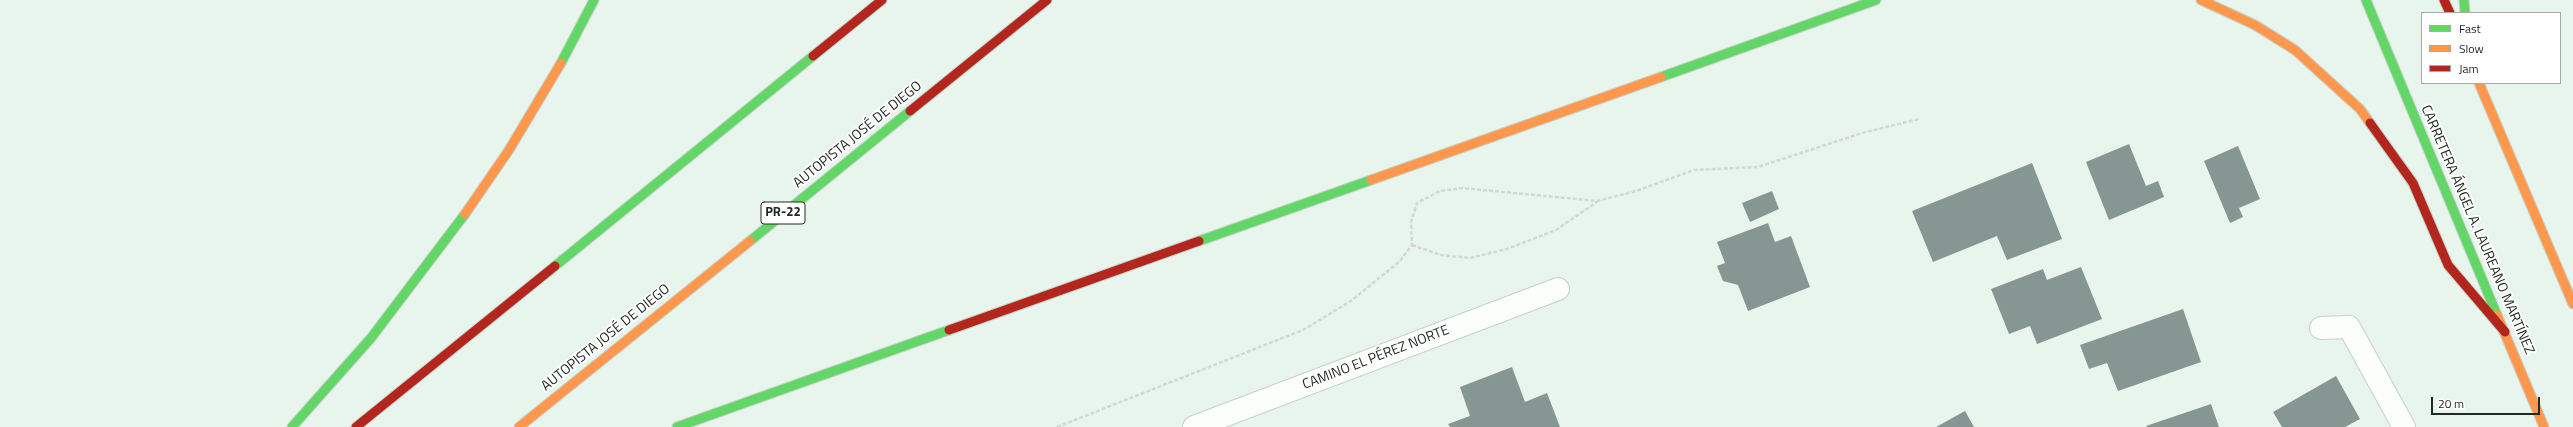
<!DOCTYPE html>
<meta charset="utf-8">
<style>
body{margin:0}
#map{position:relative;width:2573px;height:427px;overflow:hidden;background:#e8f5ec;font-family:"Titillium Web",sans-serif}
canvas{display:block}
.legend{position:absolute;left:2421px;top:12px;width:140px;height:72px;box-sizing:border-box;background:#fff;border:1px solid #a7aaa7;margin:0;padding:5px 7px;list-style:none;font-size:12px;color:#222a24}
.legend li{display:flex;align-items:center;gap:8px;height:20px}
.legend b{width:20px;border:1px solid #a7aaa7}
.scale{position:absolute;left:2431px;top:397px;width:109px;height:18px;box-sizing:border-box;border:2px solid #222a24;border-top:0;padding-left:5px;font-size:12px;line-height:14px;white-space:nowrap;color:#222a24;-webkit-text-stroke:3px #fff;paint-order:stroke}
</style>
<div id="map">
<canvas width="2573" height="427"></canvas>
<ul class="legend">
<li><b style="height:5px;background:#63d668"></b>Fast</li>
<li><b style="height:5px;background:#ff974d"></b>Slow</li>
<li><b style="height:5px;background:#b3261e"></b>Jam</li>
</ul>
<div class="scale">20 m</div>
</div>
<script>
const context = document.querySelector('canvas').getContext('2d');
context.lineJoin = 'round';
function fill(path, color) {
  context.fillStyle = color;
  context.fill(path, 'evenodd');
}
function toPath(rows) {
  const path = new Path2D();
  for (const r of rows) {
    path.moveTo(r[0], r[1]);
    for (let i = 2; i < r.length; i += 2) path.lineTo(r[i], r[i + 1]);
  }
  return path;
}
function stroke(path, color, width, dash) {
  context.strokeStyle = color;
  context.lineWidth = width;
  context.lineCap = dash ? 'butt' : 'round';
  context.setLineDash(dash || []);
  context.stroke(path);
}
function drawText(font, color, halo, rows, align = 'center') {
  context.font = font + ' "Titillium Web",sans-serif';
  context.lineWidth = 4;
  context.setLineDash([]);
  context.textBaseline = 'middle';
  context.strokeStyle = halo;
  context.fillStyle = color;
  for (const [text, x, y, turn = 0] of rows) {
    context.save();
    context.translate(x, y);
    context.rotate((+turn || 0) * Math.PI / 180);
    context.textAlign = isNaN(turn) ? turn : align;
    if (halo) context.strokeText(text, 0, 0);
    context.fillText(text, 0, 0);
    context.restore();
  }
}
fill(toPath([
 [2129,144,2146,186,2158,181,2164,197,2109,220,2086,162],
 [2238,146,2260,199,2239,208,2243,217,2230,223,2204,161],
 [2032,163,2062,239,2007,260,1997,236,1933,262,1912,211],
 [1772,191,1779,209,1750,222,1742,203],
 [1768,223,1775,242,1791,236,1810,287,1748,311,1738,285,1723,281,1717,266,1725,263,1717,242],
 [2081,267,2102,319,2037,344,2030,326,2009,334,1991,289,2043,269,2047,280],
 [2183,309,2201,362,2118,391,2107,363,2089,369,2080,345],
 [1512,367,1525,402,1547,393,1560,427,1450,427,1448,424,1470,416,1460,387],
 [2336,376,2360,419,2345,427,2282,427,2273,412],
 [2211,404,2219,427,2147,427,2146,426],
 [1965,411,1974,427,1936,427]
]), '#869692');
const street = toPath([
 [2321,328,2349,327,2404,427],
 [1194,427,1558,289]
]);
const fast = toPath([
 [2366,0,2497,315],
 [2464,0,2465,13],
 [561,63,594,0],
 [1661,77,1876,0],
 [750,241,910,111],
 [1199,241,1371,180],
 [555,266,813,56],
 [292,427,371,338,465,214],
 [677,427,949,330]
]);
const slow = toPath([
 [2201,0,2255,25,2295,50,2360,109,2370,123],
 [2479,83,2573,304],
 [1371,180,1661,77],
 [465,214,509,150,561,63],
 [2497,315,2544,427],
 [519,427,750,241]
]);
const jam = toPath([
 [2444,0,2450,13],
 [813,56,882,0],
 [910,111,1047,0],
 [2370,123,2413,183,2448,265,2505,332],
 [949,330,1199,241],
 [356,427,555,266]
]);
stroke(street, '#c6d1c9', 24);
stroke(fast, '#c6d1c9', 11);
stroke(slow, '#c6d1c9', 11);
stroke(jam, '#c6d1c9', 11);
stroke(toPath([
 [1412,245,1441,255,1470,258,1507,249,1556,230,1597,202],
 [1057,427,1303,330,1351,301,1400,261,1412,245,1411,222,1417,203,1440,191,1462,188,1597,201,1636,191,1694,170,1758,167,1862,133,1919,119]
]), '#d3d6d4', 2.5, [4, 2]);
stroke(street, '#fcfefc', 22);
stroke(fast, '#63d668', 9);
stroke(slow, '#ff974d', 9);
stroke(jam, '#b3261e', 9);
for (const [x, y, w] of [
 [783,213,44]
]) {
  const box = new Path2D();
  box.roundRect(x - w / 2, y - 11, w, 22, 3);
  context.fillStyle = '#fff';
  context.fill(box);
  stroke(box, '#222a24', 1);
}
drawText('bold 13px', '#222a24', null, [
 ["PR-22",783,213]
]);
drawText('14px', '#222a24', '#fff', [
 ["AUTOPISTA JOSÉ DE DIEGO",858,135,-39],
 ["CARRETERA ÁNGEL A. LAUREANO MARTÍNEZ",2477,230,67],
 ["AUTOPISTA JOSÉ DE DIEGO",606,338,-39],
 ["CAMINO EL PÉREZ NORTE",1376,358,-21]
]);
</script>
